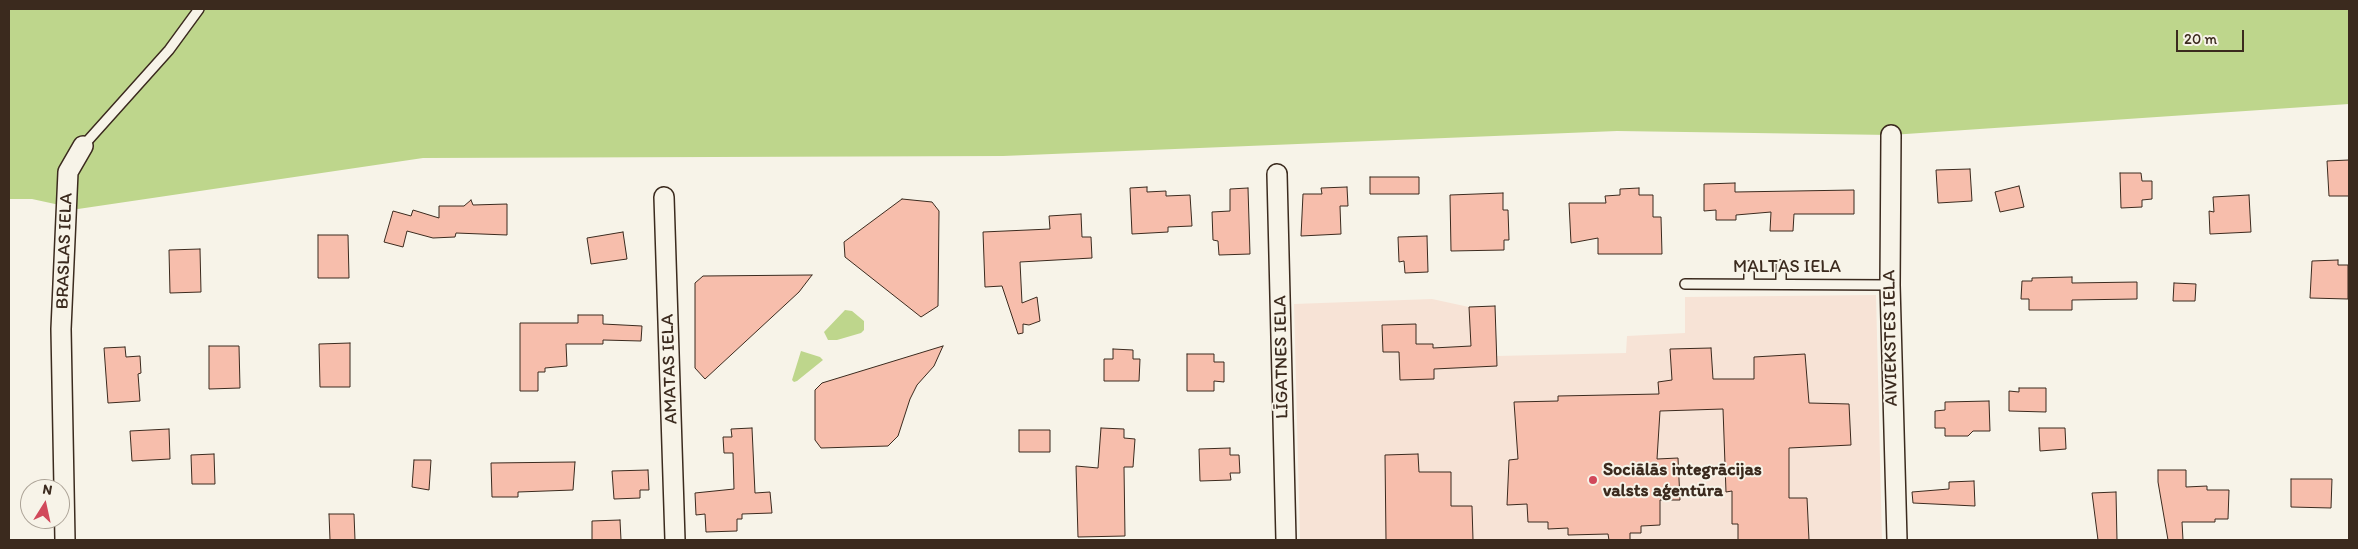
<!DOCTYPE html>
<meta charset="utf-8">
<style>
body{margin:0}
#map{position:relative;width:2358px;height:549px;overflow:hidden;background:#f7f3e8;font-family:Itim,sans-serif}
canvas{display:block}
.frame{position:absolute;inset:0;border:10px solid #3b2a1e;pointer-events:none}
.north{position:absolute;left:20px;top:479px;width:50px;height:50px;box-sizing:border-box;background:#f7f3e8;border:1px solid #aca397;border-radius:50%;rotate:10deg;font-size:14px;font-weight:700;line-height:20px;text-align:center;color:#3b2a1e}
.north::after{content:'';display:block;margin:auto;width:18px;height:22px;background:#d1495b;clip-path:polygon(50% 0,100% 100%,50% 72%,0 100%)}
.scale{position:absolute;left:2176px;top:30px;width:68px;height:22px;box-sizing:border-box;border:2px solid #3b2a1e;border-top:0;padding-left:6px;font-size:15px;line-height:18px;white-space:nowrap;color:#3b2a1e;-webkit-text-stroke:4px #f7f3e8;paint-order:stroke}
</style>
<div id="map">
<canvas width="2358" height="549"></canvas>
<div class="frame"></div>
<div class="north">N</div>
<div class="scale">20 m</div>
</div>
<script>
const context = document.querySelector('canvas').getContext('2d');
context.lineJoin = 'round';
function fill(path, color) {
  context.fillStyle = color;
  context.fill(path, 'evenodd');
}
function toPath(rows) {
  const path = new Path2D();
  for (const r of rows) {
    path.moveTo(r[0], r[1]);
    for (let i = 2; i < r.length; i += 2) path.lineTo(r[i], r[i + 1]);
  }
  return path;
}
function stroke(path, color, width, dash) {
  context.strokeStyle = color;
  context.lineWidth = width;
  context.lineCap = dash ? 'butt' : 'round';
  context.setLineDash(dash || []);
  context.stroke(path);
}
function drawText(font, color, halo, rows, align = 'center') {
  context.font = font + ' Itim,sans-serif';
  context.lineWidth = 4;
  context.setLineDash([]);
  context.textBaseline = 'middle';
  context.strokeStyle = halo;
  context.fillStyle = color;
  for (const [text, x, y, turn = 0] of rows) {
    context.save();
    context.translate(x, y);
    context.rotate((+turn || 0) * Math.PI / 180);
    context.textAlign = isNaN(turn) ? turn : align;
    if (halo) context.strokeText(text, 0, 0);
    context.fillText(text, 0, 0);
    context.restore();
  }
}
fill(toPath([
 [1876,295,1882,540,1300,540,1294,304,1432,299,1469,307,1495,306,1497,356,1626,353,1627,336,1685,333,1685,297]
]), '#f7e3d6');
fill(toPath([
 [9,9,2349,9,2349,104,1891,135,1617,131,1003,156,423,158,78,209,32,199,9,199],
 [845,310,852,311,864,321,864,330,861,333,837,340,828,340,824,332],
 [801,351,820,357,823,360,797,381,794,382,792,380]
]), '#bed68c');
const building = toPath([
 [2349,160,2349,196,2329,196,2327,161,2349,160],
 [1970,169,1972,201,1938,203,1936,170,1970,169],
 [2120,173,2141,173,2142,181,2152,181,2152,199,2142,200,2142,207,2121,208,2120,173],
 [1370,177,1419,177,1419,194,1370,194,1370,177],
 [1735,183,1735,192,1854,190,1854,214,1794,214,1793,231,1770,231,1771,212,1736,215,1736,220,1716,220,1716,210,1704,211,1704,184,1735,183],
 [2019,186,2024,207,2000,212,1995,192,2019,186],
 [1147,187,1147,192,1166,191,1166,196,1190,195,1192,226,1168,227,1168,232,1132,234,1130,188,1147,187],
 [1347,187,1348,206,1340,206,1341,234,1301,236,1303,194,1322,194,1321,188,1347,187],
 [1248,188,1250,254,1219,255,1218,241,1213,240,1212,212,1230,211,1230,189,1248,188],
 [1639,188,1639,195,1653,195,1653,217,1661,217,1662,254,1598,254,1598,238,1571,243,1569,203,1606,203,1605,196,1620,195,1620,189,1639,188],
 [1503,193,1503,210,1508,210,1509,240,1504,240,1504,250,1451,251,1450,195,1503,193],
 [2249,195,2251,232,2210,234,2209,211,2214,212,2213,197,2249,195],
 [902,199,932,202,939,211,938,306,921,317,845,257,844,242,902,199],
 [471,200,473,205,507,204,507,235,456,233,455,237,433,238,407,231,403,247,384,242,393,211,411,216,413,210,439,218,439,206,464,206,471,200],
 [1081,214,1082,237,1091,237,1092,258,1020,262,1022,303,1037,297,1040,321,1029,325,1023,324,1023,333,1018,334,1002,286,985,287,983,232,1050,229,1049,216,1081,214],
 [623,232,627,259,591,264,587,238,623,232],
 [318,235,348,235,349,278,318,278,318,235],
 [1427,236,1428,272,1405,273,1404,261,1399,262,1398,237,1427,236],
 [200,249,201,292,170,293,169,250,200,249],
 [2338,260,2338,265,2348,265,2348,299,2310,298,2312,261,2338,260],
 [812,275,799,292,705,379,695,368,695,283,703,276,812,275],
 [2072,277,2072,283,2137,282,2137,299,2072,300,2072,310,2029,310,2029,299,2021,299,2022,281,2032,281,2032,278,2072,277],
 [2174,283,2196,284,2195,301,2173,301,2174,283],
 [1495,306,1497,366,1434,369,1434,379,1400,380,1399,352,1383,352,1382,325,1416,324,1416,344,1433,344,1433,348,1471,346,1469,307,1495,306],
 [578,315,603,315,603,324,642,326,641,341,603,340,603,344,566,344,567,366,545,368,545,372,538,372,538,391,520,391,520,323,578,323,578,315],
 [350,343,350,387,320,387,319,344,350,343],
 [209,346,239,346,240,388,209,389,209,346],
 [943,346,934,366,917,385,910,399,898,436,888,446,821,448,815,440,815,390,822,383,943,346],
 [125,347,126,357,140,356,141,373,138,374,140,401,108,403,104,348,125,347],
 [1711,348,1713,379,1754,379,1754,357,1805,354,1809,403,1849,404,1851,445,1789,448,1789,498,1807,498,1809,540,1738,540,1738,524,1732,524,1732,491,1726,492,1723,409,1660,411,1657,459,1678,458,1680,500,1660,500,1660,525,1641,526,1641,533,1630,533,1630,540,1609,540,1608,534,1568,535,1568,528,1548,529,1548,522,1528,522,1527,504,1507,505,1509,460,1518,459,1514,402,1558,401,1558,396,1659,394,1658,382,1672,380,1670,349,1711,348],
 [1113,349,1133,350,1133,359,1140,359,1139,381,1104,381,1104,359,1113,359,1113,349],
 [1187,354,1214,354,1214,362,1224,362,1224,382,1214,381,1214,391,1187,391,1187,354],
 [2019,388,2046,388,2046,412,2009,411,2009,391,2019,392,2019,388],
 [1989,401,1990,431,1973,431,1968,436,1945,436,1945,428,1935,428,1935,411,1945,410,1945,402,1989,401],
 [752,428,755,493,770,492,772,513,742,514,742,519,737,519,737,531,706,532,705,514,696,515,695,493,734,489,733,453,724,453,723,437,732,437,731,429,752,428],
 [1101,428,1124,429,1124,438,1135,439,1133,467,1124,467,1125,536,1078,537,1076,466,1098,468,1101,428],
 [2039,428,2065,428,2066,449,2040,451,2039,428],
 [169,429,170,459,132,461,130,431,169,429],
 [1019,430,1050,430,1050,452,1019,452,1019,430],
 [1230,448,1230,455,1239,455,1240,473,1230,473,1231,480,1200,481,1199,449,1230,448],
 [214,454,215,484,192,484,191,455,214,454],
 [1418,454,1419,472,1451,472,1451,506,1472,506,1473,540,1386,540,1385,455,1418,454],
 [414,460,431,460,429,490,412,487,414,460],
 [575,462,573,490,518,492,518,497,492,497,491,463,575,462],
 [648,470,649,490,640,490,640,498,614,499,612,471,648,470],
 [2158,470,2186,470,2186,487,2207,486,2207,490,2229,490,2228,519,2215,519,2215,522,2182,522,2183,540,2168,540,2158,482,2158,470],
 [2291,479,2332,479,2331,508,2291,507,2291,479],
 [1974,481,1975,506,1913,503,1912,492,1949,489,1949,482,1974,481],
 [2116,492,2117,540,2098,540,2092,493,2116,492],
 [329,514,354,514,355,540,330,540,329,514],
 [620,520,621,540,592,540,592,521,620,520]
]);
fill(building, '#f7beac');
stroke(building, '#3b2a1e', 1);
const lane = toPath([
 [83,146,169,50,199,9],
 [1781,265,1781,284],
 [1749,266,1749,283],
 [1685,284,1890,285]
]);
const street = toPath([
 [1891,135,1890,285,1897,540],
 [1277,174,1286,540],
 [664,197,675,540],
 [65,540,61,329,68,172,83,146]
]);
stroke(lane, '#3b2a1e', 12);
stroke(street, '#3b2a1e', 22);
stroke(lane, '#f7f3e8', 9);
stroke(street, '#f7f3e8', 19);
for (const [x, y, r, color] of [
 [1593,480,5,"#d1495b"]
]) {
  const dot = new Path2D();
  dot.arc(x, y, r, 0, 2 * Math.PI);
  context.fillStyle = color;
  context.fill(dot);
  stroke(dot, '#f7f3e8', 2);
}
drawText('18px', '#3b2a1e', '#f7f3e8', [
 ["BRASLAS IELA",65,251,-88],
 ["MALTAS IELA",1787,267],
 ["AIVIEKSTES IELA",1891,338,-91],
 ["LĪGATNES IELA",1282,357,-91],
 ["AMATAS IELA",670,369,-92]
]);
drawText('bold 18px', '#3b2a1e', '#f7f3e8', [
 ["Sociālās integrācijas",1603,470],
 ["valsts aģentūra",1603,491]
], 'left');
</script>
